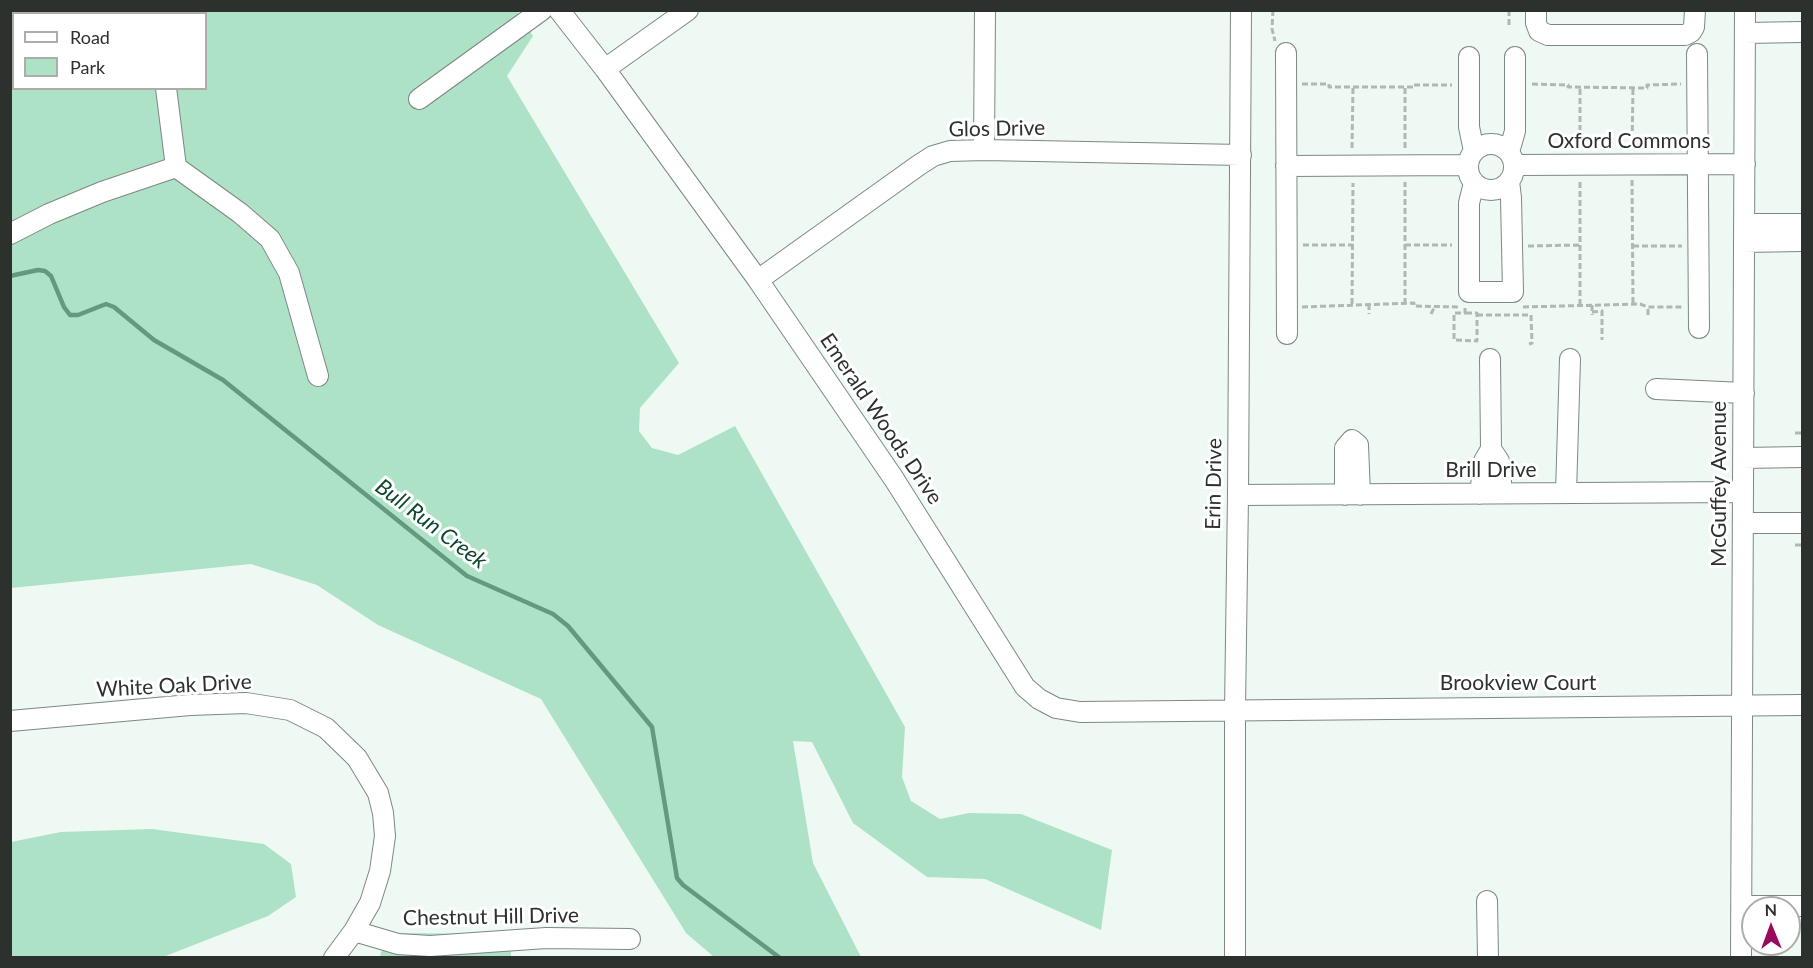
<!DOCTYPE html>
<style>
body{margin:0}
#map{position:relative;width:1813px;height:968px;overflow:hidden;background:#edf9f2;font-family:Lato,sans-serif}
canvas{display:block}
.frame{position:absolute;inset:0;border:12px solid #2c312e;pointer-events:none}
.legend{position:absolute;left:12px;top:12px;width:195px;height:78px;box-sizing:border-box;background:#fff;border:2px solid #abadab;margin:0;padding:8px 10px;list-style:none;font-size:18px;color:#2c312e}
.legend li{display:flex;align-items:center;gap:12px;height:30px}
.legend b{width:30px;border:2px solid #abadab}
.north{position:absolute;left:1741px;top:896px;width:60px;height:60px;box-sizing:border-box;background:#fff;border:2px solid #abadab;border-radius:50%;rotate:359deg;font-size:16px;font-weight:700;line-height:24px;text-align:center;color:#2c312e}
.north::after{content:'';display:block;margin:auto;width:21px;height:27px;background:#990a5c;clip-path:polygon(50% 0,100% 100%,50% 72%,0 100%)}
</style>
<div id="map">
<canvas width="1813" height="968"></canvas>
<div class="frame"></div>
<ul class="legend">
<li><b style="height:8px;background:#fff"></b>Road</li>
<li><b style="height:16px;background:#aee2c7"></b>Park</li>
</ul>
<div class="north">N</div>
</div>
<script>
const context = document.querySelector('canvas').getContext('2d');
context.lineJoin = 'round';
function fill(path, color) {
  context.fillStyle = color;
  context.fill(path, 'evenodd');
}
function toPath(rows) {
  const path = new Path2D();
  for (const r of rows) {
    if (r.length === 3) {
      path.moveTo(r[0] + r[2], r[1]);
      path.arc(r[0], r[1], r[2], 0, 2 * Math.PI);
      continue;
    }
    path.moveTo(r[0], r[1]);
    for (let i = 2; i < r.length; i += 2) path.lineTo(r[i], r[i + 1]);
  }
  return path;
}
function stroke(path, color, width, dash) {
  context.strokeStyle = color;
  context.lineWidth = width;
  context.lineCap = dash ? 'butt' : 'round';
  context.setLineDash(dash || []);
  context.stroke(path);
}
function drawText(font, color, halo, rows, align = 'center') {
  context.font = font + ' Lato,sans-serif';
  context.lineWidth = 6;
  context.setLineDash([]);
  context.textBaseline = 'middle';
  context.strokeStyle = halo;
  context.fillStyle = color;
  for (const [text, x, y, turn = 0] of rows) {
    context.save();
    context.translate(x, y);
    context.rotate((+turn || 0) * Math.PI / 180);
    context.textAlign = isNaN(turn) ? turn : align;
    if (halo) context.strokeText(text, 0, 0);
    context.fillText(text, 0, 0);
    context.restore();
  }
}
fill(toPath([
 [169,11,517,11,533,36,507,76,679,363,640,408,639,431,652,448,678,455,735,426,905,727,902,777,911,801,940,819,969,813,1021,814,1112,850,1101,930,985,879,927,877,853,823,812,742,793,741,813,863,861,957,714,957,686,933,541,699,378,625,317,585,251,564,11,588,10,60,13,57,14,88,206,88,206,14,169,13],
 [152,829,264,844,291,864,296,897,268,916,163,957,11,957,11,842,61,832],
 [401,933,492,934,511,948,511,957,380,958,381,952]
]), '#aee2c7');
stroke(toPath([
 [10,276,38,270,45,271,51,276,64,307,70,315,78,315,106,304,114,307,154,340,223,380,467,576,553,614,568,626,652,727,677,878,683,885,780,958]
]), '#65997f', 4.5);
const minor = toPath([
 [159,10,159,14],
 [559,10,605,69,758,280,894,479,1025,687,1039,699,1056,708,1080,712,1802,705],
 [1536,10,1536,23,1539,31,1548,35,1685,35,1691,32,1694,27,1695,10],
 [1745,33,1802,32],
 [1286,53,1287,334],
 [1697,54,1699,328],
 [1469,57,1469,127,1474,151],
 [605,69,688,10],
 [166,88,176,167,240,213,270,239,289,273,318,376],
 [419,99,542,10],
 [1491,167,23],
 [984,150,985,10],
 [1509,152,1515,131,1515,57],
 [1514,165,1745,164],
 [1286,166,1468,165],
 [1474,183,1469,203,1469,292,1513,292,1511,198,1509,181],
 [1744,224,1802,224],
 [10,234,49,214,102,192,176,167],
 [1744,242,1802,241],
 [758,280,919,165,933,156,950,151,984,150,1241,155],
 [1656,389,1744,393],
 [1491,449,1499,461,1502,493],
 [1743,458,1802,457],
 [1566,493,1570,359],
 [1480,494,1484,461,1491,449,1490,359],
 [1238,495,1743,492],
 [1345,495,1345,448,1352,440,1358,445,1360,495],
 [1743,523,1802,523],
 [10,721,190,705,246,703,290,710,326,728,357,758,378,793,383,813,385,836,380,871,370,903,354,931,334,958],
 [1487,901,1488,958],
 [1742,906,1802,906],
 [354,931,398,944,430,946,546,938,630,939],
 [1235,958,1235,710,1238,495,1241,10],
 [1741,958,1745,10]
]);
stroke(minor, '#7d8882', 22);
stroke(toPath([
 [1273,10,1272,29,1275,41],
 [1509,10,1509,27],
 [1302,84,1329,84,1329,87,1413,87,1413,85,1452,85],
 [1532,84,1568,85,1568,87,1647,88,1647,85,1681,84],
 [1352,148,1353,87],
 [1405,148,1405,87],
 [1580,149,1580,88],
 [1632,149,1633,88],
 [1632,180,1633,304],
 [1303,245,1353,245],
 [1405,245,1452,245],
 [1528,246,1580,245],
 [1633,246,1682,246],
 [1352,304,1353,183],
 [1369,304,1369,314],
 [1405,304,1405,182],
 [1580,305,1580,181],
 [1592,305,1592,315],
 [1302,307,1414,303,1414,306,1459,307],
 [1523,307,1640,304,1648,307,1682,307],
 [1465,308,1465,313,1454,313,1454,340,1477,341,1477,313,1465,313],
 [1592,312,1602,311,1602,340],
 [1431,314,1435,306],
 [1477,315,1531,315,1532,343,1529,344],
 [1648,315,1648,307],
 [1795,433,1802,433],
 [1795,545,1802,545]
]), '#afb9b3', 3, [6, 3]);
stroke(minor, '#fff', 20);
drawText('21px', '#2c312e', '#fff', [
 ["Glos Drive",997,129,-1],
 ["Oxford Commons",1629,141],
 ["Emerald Woods Drive",881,419,56],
 ["Brill Drive",1491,470],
 ["Erin Drive",1214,484,-89],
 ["McGuffey Avenue",1719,484,-90],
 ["Brookview Court",1518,683],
 ["White Oak Drive",174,686,-3],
 ["Chestnut Hill Drive",491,917,-1]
]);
drawText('italic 22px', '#0d4730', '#fff', [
 ["Bull Run Creek",431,524,37]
]);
</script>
